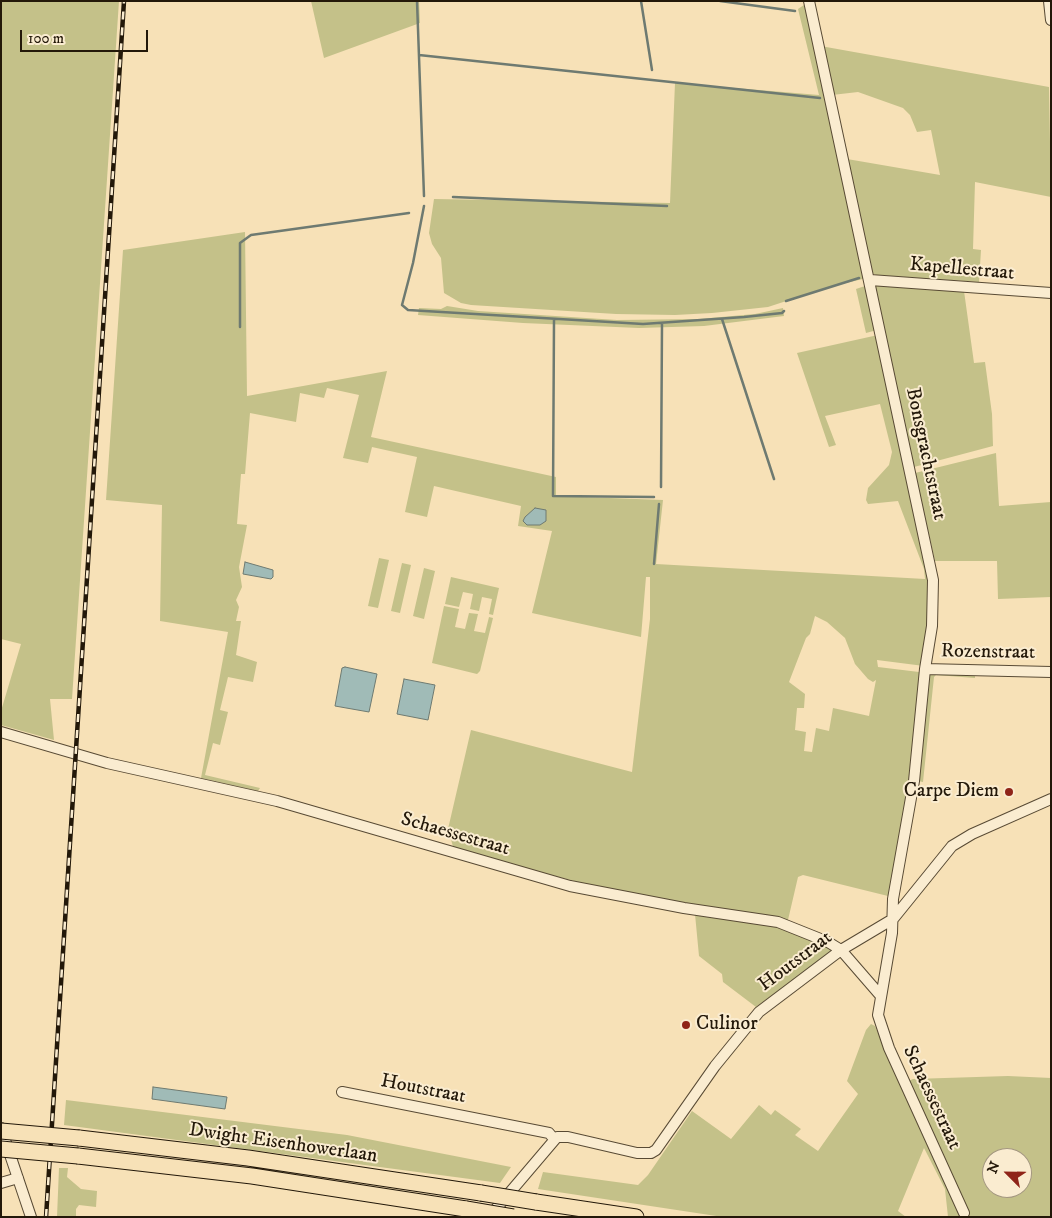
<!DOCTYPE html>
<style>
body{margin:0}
#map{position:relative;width:1052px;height:1218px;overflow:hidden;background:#f7e1b7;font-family:"IM FELL DW Pica",serif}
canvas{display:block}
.frame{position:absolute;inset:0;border:2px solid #231809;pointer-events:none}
.north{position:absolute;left:982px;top:1148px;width:50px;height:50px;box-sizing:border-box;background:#faecd0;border:1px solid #a49780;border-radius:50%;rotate:293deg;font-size:14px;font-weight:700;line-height:20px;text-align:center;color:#231809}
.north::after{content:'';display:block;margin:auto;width:18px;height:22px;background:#8f2418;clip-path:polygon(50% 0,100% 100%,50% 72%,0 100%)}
.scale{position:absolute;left:20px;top:30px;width:128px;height:22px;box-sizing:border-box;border:2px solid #231809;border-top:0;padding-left:6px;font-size:15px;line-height:18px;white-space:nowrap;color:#231809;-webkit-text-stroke:4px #faecd0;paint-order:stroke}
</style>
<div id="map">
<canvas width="1052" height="1218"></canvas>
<div class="frame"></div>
<div class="north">N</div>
<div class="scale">100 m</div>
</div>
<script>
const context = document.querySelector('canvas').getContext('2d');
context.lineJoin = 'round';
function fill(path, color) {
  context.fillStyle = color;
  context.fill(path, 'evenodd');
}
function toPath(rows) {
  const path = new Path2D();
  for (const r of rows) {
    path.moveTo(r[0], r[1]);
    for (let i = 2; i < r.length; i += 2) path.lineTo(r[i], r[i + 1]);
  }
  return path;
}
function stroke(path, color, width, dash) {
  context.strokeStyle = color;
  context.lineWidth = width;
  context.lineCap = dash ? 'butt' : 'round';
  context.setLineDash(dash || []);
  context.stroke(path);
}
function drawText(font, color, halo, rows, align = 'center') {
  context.font = font + ' "IM FELL DW Pica",serif';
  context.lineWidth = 4;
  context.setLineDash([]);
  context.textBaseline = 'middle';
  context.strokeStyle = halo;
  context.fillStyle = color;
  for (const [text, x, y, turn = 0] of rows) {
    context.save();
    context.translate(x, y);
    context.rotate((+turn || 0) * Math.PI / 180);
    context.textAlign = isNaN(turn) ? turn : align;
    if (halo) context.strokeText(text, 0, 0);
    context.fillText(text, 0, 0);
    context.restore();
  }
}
fill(toPath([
 [1,1,119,1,72,699,50,699,54,740,1,725,1,711,21,644,1,639],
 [311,1,419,1,420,23,324,58],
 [804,5,815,45,1049,87,1051,197,975,182,973,249,981,250,979,282,876,275,872,273,847,159,940,175,931,130,917,132,910,115,903,108,858,92,832,95,867,278,829,287,768,307,712,313,675,315,616,314,471,305,461,303,444,293,441,258,432,244,429,233,434,199,670,203,675,83,819,95,798,9],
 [245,232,247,396,387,371,371,437,556,477,556,496,663,500,656,564,925,579,924,569,898,501,868,504,866,500,868,488,889,465,892,452,880,404,825,416,836,445,829,447,797,353,878,335,931,584,924,666,877,660,878,667,919,672,922,674,911,779,892,897,803,875,798,877,788,920,621,893,454,850,448,829,471,730,632,772,650,619,650,577,646,577,641,637,532,613,552,531,518,526,521,506,434,486,427,517,405,512,417,457,372,447,368,463,343,458,359,395,327,388,324,398,300,393,296,422,250,413,245,474,241,474,237,524,247,525,239,567,242,587,236,600,239,607,236,621,241,621,236,655,257,662,253,682,228,677,220,710,228,712,220,745,213,743,205,775,260,788,258,791,201,778,228,632,160,621,162,505,106,500,123,250],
 [815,616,827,622,845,638,855,664,868,679,873,682,876,680,869,716,833,708,829,731,816,728,812,752,804,751,806,732,795,730,797,708,804,708,805,694,789,682,806,638,810,634],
 [878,284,964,291,974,363,985,362,992,414,993,446,914,467,874,289],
 [868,285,877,330,866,333,856,289],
 [447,306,478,311,617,320,699,319,755,314,783,308,784,316,704,326,639,328,523,323,418,315,419,308,441,309],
 [996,453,999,506,1051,502,1051,597,998,599,997,561,935,561,915,473],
 [379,558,389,560,378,608,368,606],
 [402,563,411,565,400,613,391,611],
 [424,568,435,571,424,619,413,616],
 [451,577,499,588,493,615,489,614,492,599,482,597,479,611,470,609,473,594,463,592,459,607,445,604],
 [444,606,459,609,455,627,465,629,469,613,478,614,474,631,485,633,489,617,493,618,480,671,477,674,432,663],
 [931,674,975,675,975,678,936,675,934,677,923,782,918,781,929,677],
 [695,914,780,927,816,940,830,949,830,953,756,1007,723,982,722,974,699,956],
 [871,1024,875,1026,901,1084,913,1079,1008,1076,1051,1078,1051,1217,948,1217,945,1189,924,1148,898,1211,906,1217,723,1217,538,1189,543,1172,638,1185,648,1175,692,1111,731,1139,759,1105,771,1115,775,1110,801,1129,795,1135,818,1151,858,1094,847,1081,866,1030],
 [992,1158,1022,1158,1022,1188,992,1188],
 [66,1100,347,1135,511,1167,500,1183,64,1125],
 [59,1168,68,1168,67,1177,81,1189,97,1191,96,1207,79,1205,76,1209,76,1217,57,1217]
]), '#c4c189');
const water = toPath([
 [535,508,546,510,546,521,540,525,527,525,523,521,525,517,535,508],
 [245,562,273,570,273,577,271,579,243,574,245,562],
 [345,667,377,674,369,712,335,706,342,668,345,667],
 [404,679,435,685,428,720,397,714,404,679],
 [153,1087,227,1097,225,1109,152,1099,153,1087]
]);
fill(water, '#a0bbb7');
stroke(water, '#6e7a71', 1);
stroke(toPath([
 [417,1,424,196],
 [641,1,652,70],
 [720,1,795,11],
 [419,55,820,98],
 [453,197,667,206],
 [424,206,413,263,402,305,408,310,643,324,744,317,782,313,784,311],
 [786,301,859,278],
 [722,319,774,479],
 [554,320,553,496,654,497],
 [240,327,240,243,251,235,409,213],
 [661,487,662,323],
 [654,564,659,504]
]), '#6e7a71', 2.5);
const minor = toPath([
 [809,1,933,580,932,626,925,669,914,781,893,899,892,933,878,1015,889,1048,964,1213],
 [1049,1,1051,20],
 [870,280,1051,293],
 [925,669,1051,672],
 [1,732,107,763,277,801,570,886,684,908,778,922,828,942,841,950,880,995],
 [342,1092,549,1133,554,1139],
 [1,1128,31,1217],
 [1,1183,18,1178],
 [489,1217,557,1137,568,1137,637,1153,651,1153,656,1150,715,1066,759,1012,841,950,893,919,952,846,972,834,1051,799]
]);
const highway = toPath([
 [79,1138,248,1158,481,1193],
 [78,1156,252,1176,466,1209],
 [536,1202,636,1217]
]);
stroke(minor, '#584a34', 12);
stroke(highway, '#231809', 17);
stroke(minor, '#faecd0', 10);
stroke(highway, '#f7e1b7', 15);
const rail = toPath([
 [46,1217,124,1]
]);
stroke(rail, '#231809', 4.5);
stroke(rail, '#faecd0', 2.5, [8]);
const highwayBridge = toPath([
 [1,1131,79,1138],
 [1,1149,78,1156],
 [481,1193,536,1202],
 [466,1209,513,1217]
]);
stroke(highwayBridge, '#231809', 17, []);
stroke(highwayBridge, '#f7e1b7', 15);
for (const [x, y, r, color] of [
 [1009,792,5,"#8f2418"],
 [686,1025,5,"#8f2418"]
]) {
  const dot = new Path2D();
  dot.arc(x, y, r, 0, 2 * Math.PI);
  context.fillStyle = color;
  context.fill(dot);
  stroke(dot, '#faecd0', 2);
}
drawText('20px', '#231809', '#faecd0', [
 ["Kapellestraat",962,270,5],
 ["Bonsgrachtstraat",925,454,78],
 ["Rozenstraat",988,653,1],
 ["Schaessestraat",455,835,16],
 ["Houtstraat",796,962,-37],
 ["Houtstraat",423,1090,11],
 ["Schaessestraat",931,1098,65],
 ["Dwight Eisenhowerlaan",283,1144,8]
]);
drawText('20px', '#231809', '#faecd0', [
 ["Carpe Diem",999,792],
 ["Culinor",696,1025,"left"]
], 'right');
</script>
